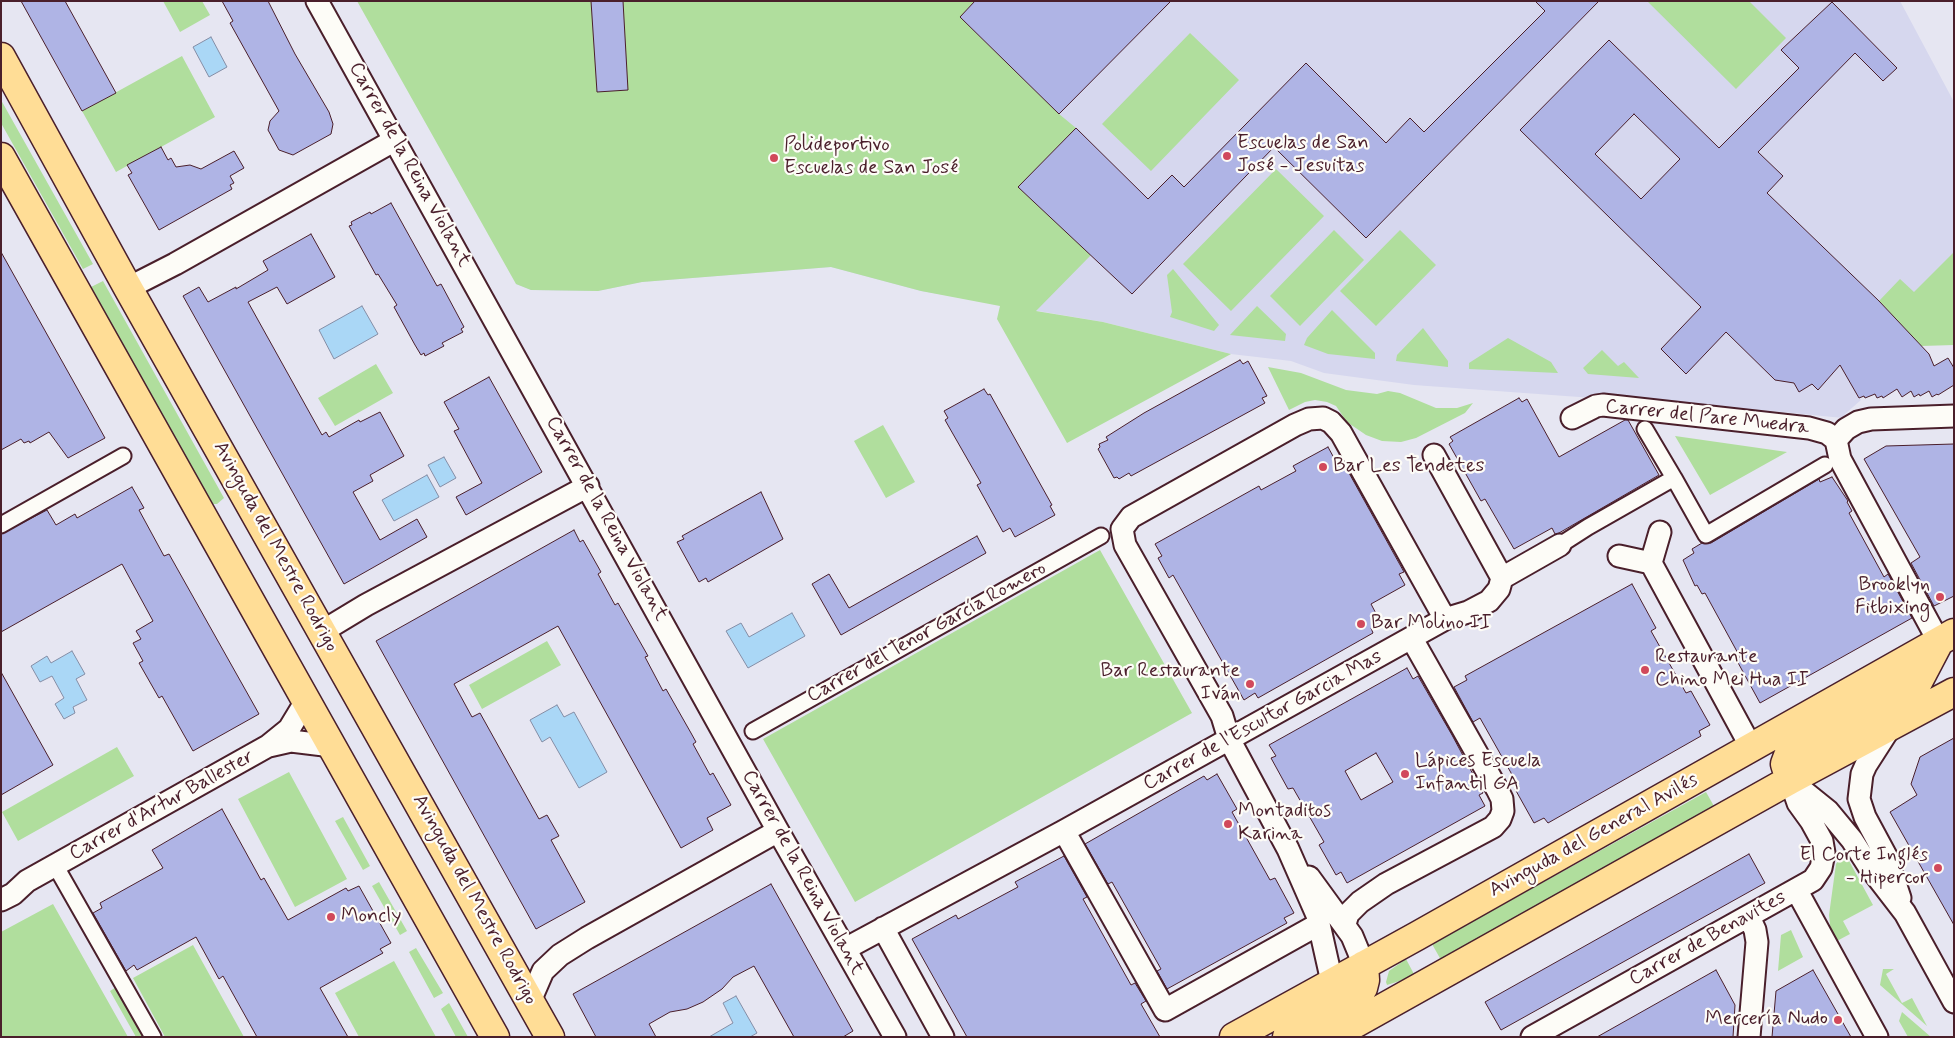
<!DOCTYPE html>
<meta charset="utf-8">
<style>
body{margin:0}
#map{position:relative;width:1955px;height:1038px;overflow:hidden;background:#e6e6f2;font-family:Mynerve,sans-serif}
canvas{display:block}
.frame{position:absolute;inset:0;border:2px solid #4a1f2b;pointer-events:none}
</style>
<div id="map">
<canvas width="1955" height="1038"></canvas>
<div class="frame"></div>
</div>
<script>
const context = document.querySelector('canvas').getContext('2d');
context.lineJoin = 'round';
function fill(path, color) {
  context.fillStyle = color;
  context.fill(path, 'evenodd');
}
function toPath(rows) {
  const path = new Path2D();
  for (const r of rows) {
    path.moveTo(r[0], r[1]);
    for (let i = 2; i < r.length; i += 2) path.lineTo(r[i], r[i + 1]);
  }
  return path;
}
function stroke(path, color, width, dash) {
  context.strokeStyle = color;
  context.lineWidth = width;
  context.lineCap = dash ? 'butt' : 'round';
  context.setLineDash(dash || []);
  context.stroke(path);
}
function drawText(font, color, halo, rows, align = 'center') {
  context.font = font + ' Mynerve,sans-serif';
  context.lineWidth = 4.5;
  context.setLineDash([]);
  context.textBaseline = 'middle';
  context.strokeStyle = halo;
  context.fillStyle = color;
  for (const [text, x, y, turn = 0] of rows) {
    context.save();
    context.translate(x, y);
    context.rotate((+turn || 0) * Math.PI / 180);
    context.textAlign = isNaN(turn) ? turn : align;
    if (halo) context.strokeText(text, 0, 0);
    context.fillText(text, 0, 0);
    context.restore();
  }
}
fill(toPath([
 [486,1,1900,1,1954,102,1954,345,1865,340,1840,365,1861,400,1845,414,1843,418,1772,411,1414,385,1324,373,1291,361,1231,354,1103,322,921,291,831,267,642,282,598,291,531,290,516,284]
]), '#d6d7ee');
fill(toPath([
 [163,1,202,1,210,15,180,32],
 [357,1,975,1,960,17,1059,114,1076,128,1019,187,1091,255,1036,311,1103,322,1231,354,1067,443,997,319,1000,306,921,291,831,267,642,282,598,291,531,290,516,284],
 [1647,1,1749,1,1786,38,1736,89],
 [1190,33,1239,80,1151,171,1102,124],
 [182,56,215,117,116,172,82,111],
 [1,100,93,264,83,269,1,123],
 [1276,169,1324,216,1231,311,1183,264],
 [1334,230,1364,260,1300,326,1270,296],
 [1400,230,1436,265,1376,326,1340,291],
 [1954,252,1954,345,1921,346,1879,301,1900,279,1914,292],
 [1173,269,1219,325,1214,331,1170,317,1172,312,1167,275],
 [103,281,224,498,217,504,212,504,91,287],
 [1257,306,1286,334,1285,341,1230,335],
 [1332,310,1375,353,1375,359,1328,354,1304,345,1307,338],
 [1423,328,1448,361,1448,367,1396,361,1397,355],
 [1508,338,1551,362,1558,373,1469,369,1469,363],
 [1602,350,1618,366,1624,362,1639,378,1588,374,1583,368],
 [376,364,393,393,335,426,318,398],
 [1268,367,1301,373,1346,390,1377,394,1388,391,1400,393,1436,408,1457,408,1473,403,1465,413,1416,438,1401,442,1382,441,1366,435,1347,422,1336,406,1327,402,1315,400,1305,402,1289,410],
 [883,425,915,482,886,498,854,441],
 [1675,436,1787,452,1710,495],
 [1100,550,1192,713,855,902,763,739],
 [547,641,561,665,482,709,469,685],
 [117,747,134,776,18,841,2,812],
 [289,772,347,879,295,907,238,799],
 [1706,792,1715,808,1441,960,1432,944],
 [343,817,370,866,363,870,335,821],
 [1841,857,1845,857,1848,859,1873,905,1843,921,1850,934,1835,942,1831,934,1829,915,1836,864],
 [379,882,407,931,400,935,372,886],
 [53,904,128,1037,1,1037,1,932],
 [1791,930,1803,957,1778,971,1781,935],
 [193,945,244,1037,165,1037,133,978],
 [416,948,443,993,434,998,409,952],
 [1406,959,1415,976,1387,985,1386,982,1389,971],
 [394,961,436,1037,359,1037,335,993],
 [1883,969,1894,969,1886,974,1902,1003,1912,998,1927,1026,1880,985],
 [118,986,147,1037,136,1037,110,991],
 [449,1003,468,1037,456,1037,441,1009],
 [1902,1012,1931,1037,1908,1037,1899,1021]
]), '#b0de9d');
const water = toPath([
 [211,37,227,67,209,77,193,47,211,37],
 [362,306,378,334,334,359,319,330,362,306],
 [444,457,456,478,440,487,428,465,444,457],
 [427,475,439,497,394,521,382,500,427,475],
 [792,613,805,636,748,668,726,631,741,623,749,637,792,613],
 [72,651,85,674,76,679,87,700,73,707,75,713,64,719,55,704,64,698,52,676,40,682,31,666,47,656,51,663,72,651],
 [557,705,564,717,574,712,607,772,579,788,550,737,542,742,530,720,557,705],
 [736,996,757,1033,750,1037,709,1037,733,1023,723,1003,736,996]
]);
fill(water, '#aad7f6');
stroke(water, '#848da5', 1);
const building = toPath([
 [21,1,65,1,116,93,82,111,21,1],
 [222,1,268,1,295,54,329,112,333,124,331,134,293,155,279,150,268,130,270,121,279,111,230,23,233,21,222,1],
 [591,1,623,1,628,90,597,92,591,1],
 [975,1,1171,1,1059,114,960,17,975,1],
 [1535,1,1599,1,1366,238,1274,147,1132,294,1018,187,1076,128,1148,199,1172,175,1184,187,1306,63,1386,143,1410,118,1424,132,1545,11,1535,1],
 [1832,2,1897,68,1883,81,1855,53,1758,152,1783,176,1767,193,1879,301,1929,354,1934,366,1948,358,1954,368,1954,385,1938,395,1937,394,1932,397,1929,391,1920,396,1919,394,1914,397,1911,391,1902,397,1897,389,1883,398,1882,396,1877,398,1875,394,1865,398,1864,396,1859,398,1840,365,1818,390,1812,384,1799,392,1794,383,1775,380,1726,332,1686,374,1661,349,1701,307,1520,130,1609,40,1719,148,1799,68,1781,50,1832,2],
 [1634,114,1680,159,1641,199,1595,154,1634,114],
 [161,147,168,160,171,158,176,167,190,165,201,169,234,151,244,168,230,176,234,183,230,185,232,189,159,230,128,175,132,173,127,165,161,147],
 [391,203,437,286,441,284,464,327,461,329,463,332,442,343,444,346,425,356,424,353,421,355,415,345,394,307,397,305,378,274,376,275,349,226,352,225,351,222,370,212,371,214,391,203],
 [311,234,335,277,287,304,277,287,248,302,322,435,326,432,329,437,359,420,360,422,380,412,404,456,370,475,373,481,353,492,380,540,417,519,427,537,344,584,183,296,199,287,208,302,236,287,236,289,268,270,263,261,311,234],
 [1,252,105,438,68,458,49,432,30,443,29,441,24,443,21,439,1,450,1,252],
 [1240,360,1243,364,1248,361,1267,396,1262,398,1265,403,1131,476,1129,473,1119,479,1117,477,1114,478,1098,449,1100,447,1099,444,1108,440,1106,437,1144,413,1240,360],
 [489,377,542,472,466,515,456,497,482,483,454,431,459,429,444,402,489,377],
 [984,389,988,395,990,394,1052,505,1050,506,1055,515,1015,537,1010,528,1003,532,977,485,981,483,945,420,948,418,944,411,984,389],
 [1519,398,1522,402,1527,399,1559,457,1625,420,1628,420,1659,475,1559,533,1555,534,1552,528,1514,549,1485,499,1481,501,1449,444,1453,441,1450,437,1519,398],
 [1954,444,1954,596,1934,606,1911,563,1920,557,1864,459,1886,446,1954,444],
 [1328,447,1334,458,1339,455,1404,572,1399,574,1405,585,1371,604,1381,623,1371,628,1373,633,1258,698,1255,693,1244,700,1173,575,1169,578,1158,558,1162,556,1155,544,1259,486,1261,490,1296,471,1293,466,1328,447],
 [1832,477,1848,501,1847,502,1852,511,1849,513,1884,577,1888,574,1912,618,1760,703,1736,659,1740,657,1705,593,1702,594,1697,585,1695,586,1683,560,1694,553,1692,549,1702,543,1711,543,1819,479,1820,482,1832,477],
 [132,487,144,508,139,510,164,556,169,554,259,714,193,751,162,696,159,698,139,663,143,661,133,643,141,639,136,631,153,621,122,564,1,632,1,534,47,510,56,525,75,514,77,518,132,487],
 [761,492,783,539,708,582,706,578,699,582,677,542,684,539,682,536,761,492],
 [574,530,580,542,583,540,601,572,598,574,615,605,618,603,648,656,645,657,663,691,666,689,691,733,696,742,693,744,710,775,713,773,731,805,707,818,713,830,681,848,558,626,454,684,472,717,480,713,539,819,547,815,559,836,551,840,585,902,536,929,376,641,574,530],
 [977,536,986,553,841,635,812,584,829,574,849,608,977,536],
 [1632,584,1656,628,1651,631,1686,693,1691,691,1710,725,1699,731,1701,736,1548,823,1544,818,1534,823,1515,789,1519,787,1480,718,1473,722,1454,687,1467,680,1465,676,1632,584],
 [1407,668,1413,679,1418,676,1452,735,1483,793,1479,795,1485,806,1347,883,1341,872,1336,875,1319,845,1324,842,1293,788,1288,789,1271,758,1276,756,1269,745,1407,668],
 [1376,753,1393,782,1361,800,1345,771,1376,753],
 [1,672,53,765,1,795,1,672],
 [1954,738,1954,925,1890,812,1917,795,1911,784,1920,757,1954,738],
 [1217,774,1237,809,1232,812,1270,880,1275,878,1294,913,1284,918,1287,923,1167,989,1157,971,1161,969,1112,882,1108,884,1085,844,1204,776,1207,780,1217,774],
 [222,809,261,880,264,878,288,920,346,888,348,891,359,886,391,943,380,949,383,953,320,988,348,1037,257,1037,223,976,219,979,196,937,137,970,134,965,126,971,93,913,102,908,100,903,163,868,152,850,222,809],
 [1749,854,1765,883,1501,1030,1485,1002,1749,854],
 [1064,856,1087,897,1083,899,1131,985,1135,983,1146,1001,1141,1004,1160,1037,967,1037,912,939,956,915,958,919,1018,887,1015,882,1064,856],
 [771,884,853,1031,843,1037,794,1037,754,966,733,977,722,989,703,1002,687,1009,670,1012,649,1024,656,1037,596,1037,573,994,771,884],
 [1716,970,1735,1005,1733,1037,1597,1037,1716,970],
 [1813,970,1851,1037,1772,1037,1776,991,1813,970]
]);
fill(building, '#afb4e5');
stroke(building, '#4a1f2b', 1);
const pedestrian = toPath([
 [1645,429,1674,478],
 [1,525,123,456],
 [1560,545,1588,527,1674,478,1706,535,1825,465],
 [753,731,1101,536],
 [55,865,153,1037]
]);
const minor = toPath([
 [317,1,778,831,895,1037],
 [128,288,175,264,395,140],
 [1572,418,1596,406,1603,405,1809,428,1827,433,1836,440,1846,429,1858,422,1871,419,1954,416],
 [1836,440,1840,459,1939,642],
 [1434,455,1502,578],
 [1660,532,1651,563,1751,747],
 [1619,556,1651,563],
 [323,631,366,605,588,486],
 [1891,726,1866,765,1862,774,1859,799,1865,817,1886,856,1900,898],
 [269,746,291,741,332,746],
 [1792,782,1828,811,1852,840,1868,865,1905,913,1954,1002],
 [1064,831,1165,1010,1319,924],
 [1309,877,1352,936,1364,965],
 [1797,891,1877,1037],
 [1,900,13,894,27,881,268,746,289,729,306,701],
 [1749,917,1755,930,1757,942,1749,1037],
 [1345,924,1348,914,1360,902,1386,884,1493,827,1500,819,1503,811,1502,799,1497,789,1412,639],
 [883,928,943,1037],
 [845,949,1064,831,1445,619,1468,612,1489,601,1499,589,1502,578,1560,545],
 [1332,982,1317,915,1288,849,1229,739,1222,716,1125,545,1122,529,1131,517,1295,425,1309,419,1323,418,1331,422,1341,433,1445,619],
 [530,1001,543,971,560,955,587,938,778,831],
 [1532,1037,1813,880,1821,868,1824,853,1822,841,1811,821,1798,803,1790,780]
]);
const primary = toPath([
 [1,57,128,288,550,1037],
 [1,157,495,1037],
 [1790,780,1785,764,1788,756,1795,750,1918,682,1939,642],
 [1234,1037,1417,936,1954,633],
 [1287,1037,1355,998,1363,988,1365,980,1364,965],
 [1331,1037,1790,780,1954,692]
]);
stroke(pedestrian, '#4a1f2b', 19);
stroke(minor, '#4a1f2b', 25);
stroke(primary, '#4a1f2b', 31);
stroke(pedestrian, '#fdfcf7', 15);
stroke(minor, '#fdfcf7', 21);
stroke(primary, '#ffdd96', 28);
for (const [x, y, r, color] of [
 [1227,156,5,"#d1495b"],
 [774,158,5,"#d1495b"],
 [1323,467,5,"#d1495b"],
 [1940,597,5,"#d1495b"],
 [1361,624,5,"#d1495b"],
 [1645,670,5,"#d1495b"],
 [1250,684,5,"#d1495b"],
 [1405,774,5,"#d1495b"],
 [1228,824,5,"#d1495b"],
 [1938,868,5,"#d1495b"],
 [331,917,5,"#d1495b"],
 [1838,1020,5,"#d1495b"]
]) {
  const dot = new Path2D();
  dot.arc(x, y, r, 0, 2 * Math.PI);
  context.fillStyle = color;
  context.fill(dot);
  stroke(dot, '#fdfcf7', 2);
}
drawText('20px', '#4a1f2b', '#fdfcf7', [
 ["Escuelas de San",1237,144],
 ["José - Jesuitas",1237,167],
 ["Polideportivo",784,146],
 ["Escuelas de San José",784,169],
 ["Bar Les Tendetes",1333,467],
 ["Brooklyn",1930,586,"right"],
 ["Fitbixing",1930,609,"right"],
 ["Bar Molino II",1371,624],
 ["Restaurante",1655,658],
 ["Chino Mei Hua II",1655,681],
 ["Bar Restaurante",1240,672,"right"],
 ["Iván",1240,695,"right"],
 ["Lápices Escuela",1415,762],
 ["Infantil GA",1415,785],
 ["Montaditos",1238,812],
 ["Karina",1238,835],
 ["El Corte Inglés",1928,856,"right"],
 ["- Hipercor",1928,879,"right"],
 ["Moncly",341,917],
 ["Mercería Nudo",1828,1020,"right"]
], 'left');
drawText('20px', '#4a1f2b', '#fdfcf7', [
 ["Carrer de la Reina Violant",409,165,61],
 ["Carrer del Pare Muedra",1707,418,6],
 ["Carrer de la Reina Violant",606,519,61],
 ["Avinguda del Mestre Rodrigo",275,547,61],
 ["Carrer del Tenor García Romero",927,633,-29],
 ["Carrer de l'Escultor Garcia Mas",1263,721,-29],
 ["Carrer d'Artur Ballester",162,806,-29],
 ["Avinguda del General Avilés",1594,836,-29],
 ["Carrer de la Reina Violant",802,873,61],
 ["Avinguda del Mestre Rodrigo",474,900,61],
 ["Carrer de Benavites",1708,939,-29]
]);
</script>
